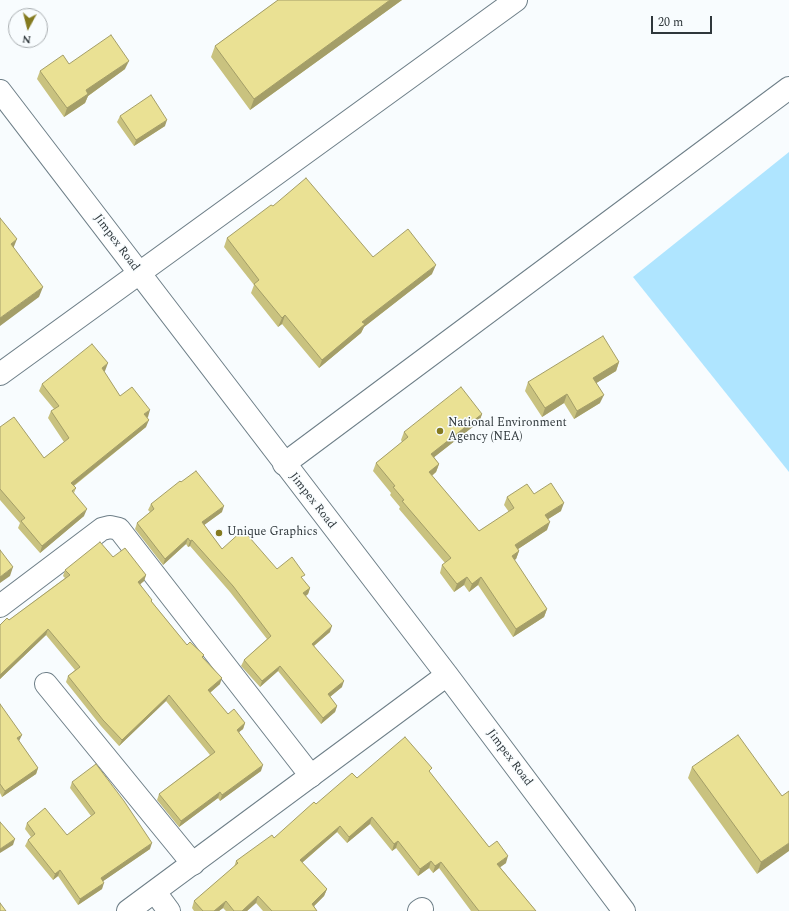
<!DOCTYPE html>
<style>
body{margin:0}
#map{position:relative;width:789px;height:911px;overflow:hidden;background:#f8fcfe;font-family:Spectral,serif}
canvas{display:block}
.north{position:absolute;left:8px;top:8px;width:40px;height:40px;box-sizing:border-box;background:#f8fcfe;border:1px solid #a8adb0;border-radius:50%;rotate:187deg;font-size:11px;font-weight:700;line-height:16px;text-align:center;color:#2f373b}
.north::after{content:'';display:block;margin:auto;width:14px;height:18px;background:#847a1f;clip-path:polygon(50% 0,100% 100%,50% 72%,0 100%)}
.scale{position:absolute;left:651px;top:16px;width:61px;height:18px;box-sizing:border-box;border:2px solid #2f373b;border-top:0;padding-left:5px;font-size:12px;line-height:14px;white-space:nowrap;color:#2f373b;-webkit-text-stroke:3px #f8fcfe;paint-order:stroke}
</style>
<div id="map">
<canvas width="789" height="911"></canvas>
<div class="north">N</div>
<div class="scale">20 m</div>
</div>
<script>
const context = document.querySelector('canvas').getContext('2d');
context.lineJoin = 'round';
function fill(path, color) {
  context.fillStyle = color;
  context.fill(path, 'evenodd');
}
function toPath(rows) {
  const path = new Path2D();
  for (const r of rows) {
    path.moveTo(r[0], r[1]);
    for (let i = 2; i < r.length; i += 2) path.lineTo(r[i], r[i + 1]);
  }
  return path;
}
function stroke(path, color, width, dash) {
  context.strokeStyle = color;
  context.lineWidth = width;
  context.lineCap = dash ? 'butt' : 'round';
  context.setLineDash(dash || []);
  context.stroke(path);
}
function drawText(font, color, halo, rows, align = 'center') {
  context.font = font + ' Spectral,serif';
  context.lineWidth = 3;
  context.setLineDash([]);
  context.textBaseline = 'middle';
  context.strokeStyle = halo;
  context.fillStyle = color;
  for (const [text, x, y, turn = 0] of rows) {
    context.save();
    context.translate(x, y);
    context.rotate((+turn || 0) * Math.PI / 180);
    context.textAlign = isNaN(turn) ? turn : align;
    if (halo) context.strokeText(text, 0, 0);
    context.fillText(text, 0, 0);
    context.restore();
  }
}
fill(toPath([
 [789,152,789,472,633,277]
]), '#afe5ff');
const minor = toPath([
 [0,374,516,0],
 [284,464,789,88],
 [0,606,102,529,110,527,119,529,311,776],
 [46,684,193,864],
 [155,892,169,911],
 [419,911,422,909]
]);
const tertiary = toPath([
 [0,91,447,675,624,911],
 [128,911,447,675]
]);
stroke(minor, '#6e7f88', 24);
stroke(tertiary, '#6e7f88', 24);
stroke(minor, '#fff', 22);
stroke(tertiary, '#fff', 22);
fill(toPath([
 [278,0,402,0,250,110,211,57,215,46],
 [69,64,125,69,88,96,85,103,64,117,37,79,40,71],
 [120,116,165,126,134,146,117,122],
 [273,206,373,257,432,274,364,327,361,333,319,368,282,324,278,327,251,293,254,285,224,247,227,238],
 [619,362,616,371,596,383,600,403,574,419,564,403,542,417,525,391,528,382],
 [105,371,104,372,120,396,148,417,147,418,146,427,74,486,76,488,74,493,84,516,40,553,18,528,20,523,0,500,0,427,44,458,64,442,48,418,51,411,54,409,39,391,42,384],
 [482,414,479,422,434,457,439,464,436,472,432,476,479,531,509,512,504,505,507,497,534,494,561,511,548,519,547,530,518,549,519,551,516,559,514,560,547,609,544,617,513,637,478,585,469,592,464,585,454,592,440,573,442,565,445,563,399,509,400,507,390,495,391,493,373,471,376,463,402,442,401,440,404,432],
 [181,482,222,512,204,525,222,549,277,569,303,580,310,588,308,594,306,596,330,632,314,646,342,687,330,697,337,706,335,712,321,724,278,671,260,687,241,666,244,660,267,639,230,592,190,546,188,547,186,544,163,565,135,529,137,523,150,512,148,510,151,504],
 [113,557,146,575,144,581,140,584,152,602,187,645,203,657,220,684,210,693,228,714,245,723,243,729,239,732,261,771,220,801,218,798,179,827,157,800,159,794,210,755,166,701,119,746,101,726,66,682,68,676,75,670,46,635,0,679,0,625,9,620,65,578,63,576,65,570],
 [0,704,19,741,38,768,36,774,2,797,0,793],
 [692,767,782,796,789,791,757,874,688,778],
 [430,773,489,847,506,863,500,867,536,911,471,911,439,868,433,873,429,868,418,876,396,848,392,851,370,824,347,843,337,832,302,863,327,889,324,896,314,906,317,911,263,911,256,903,247,911,226,911,223,908,219,911,194,911,192,908,194,901,234,867,236,861,274,838,316,804,357,778],
 [72,782,150,849,103,881,102,889,78,905,58,876,53,880,25,846,28,840,31,837,25,829,27,823,67,835,91,816,70,788]
]), '#c9c27f');
fill(toPath([
 [390,0,402,0,250,110,254,99],
 [129,61,125,69,88,96,85,103,64,117,67,108,86,90],
 [167,120,165,126,134,146,136,140],
 [17,239,13,249,11,244],
 [436,265,432,274,364,327,361,333,319,368,322,360,362,322],
 [43,287,39,297,0,326,0,318],
 [285,315,282,324,278,327,282,318],
 [619,362,616,371,590,387,593,378],
 [108,363,105,371,99,375,102,368],
 [567,394,564,403,542,417,545,408],
 [604,395,600,403,574,419,577,411],
 [150,410,148,417,141,422,144,414],
 [482,414,479,422,428,462,431,454],
 [149,420,146,427,68,490,71,483],
 [439,464,436,472,426,480,429,472],
 [564,503,561,511,542,523,545,515],
 [224,506,222,512,200,528,202,522],
 [87,509,84,516,40,553,42,546],
 [550,522,547,530,512,553,515,545],
 [188,538,186,544,163,565,165,559],
 [192,540,190,546,188,547,190,541],
 [519,551,516,559,509,564,512,556],
 [13,567,10,576,0,583,0,577],
 [146,575,144,581,136,588,138,582],
 [467,577,464,585,454,592,457,584],
 [481,577,478,585,469,592,472,584],
 [310,588,308,594,301,599,303,593],
 [547,609,544,617,513,637,516,629],
 [332,626,330,632,310,649,312,644],
 [48,629,46,635,0,679,0,675],
 [280,666,278,671,260,687,262,681],
 [222,678,220,684,206,696,208,690],
 [344,681,342,687,326,700,328,694],
 [169,695,166,701,119,746,122,740],
 [337,706,335,712,321,724,323,718],
 [245,723,243,729,234,736,237,730],
 [22,735,19,741,17,738],
 [263,765,261,771,220,801,222,795],
 [38,768,36,774,2,797,5,791],
 [220,792,218,798,179,827,181,821],
 [372,817,370,824,347,843,349,837],
 [340,826,337,832,297,867,300,860],
 [15,839,13,845,0,853,0,849],
 [398,841,396,848,392,851,394,844],
 [152,843,150,849,99,884,101,878],
 [789,843,789,851,757,874,761,862],
 [508,856,506,863,495,871,497,864],
 [431,861,429,868,418,876,420,869],
 [441,862,439,868,433,873,435,866],
 [60,870,58,876,53,880,55,874],
 [104,883,102,889,78,905,80,899],
 [327,889,324,896,309,911,312,904],
 [258,896,256,903,247,911,242,911],
 [226,901,223,908,219,911,214,911]
]), '#a49e68');
const building = toPath([
 [278,0,390,0,254,99,215,46,278,0],
 [111,35,129,61,86,90,88,94,67,108,40,71,63,55,69,64,111,35],
 [151,95,167,120,136,140,120,116,151,95],
 [306,178,373,257,408,229,436,265,362,322,365,324,322,360,285,315,282,318,254,284,259,280,227,238,271,205,273,206,306,178],
 [0,218,17,239,11,244,43,287,0,318,0,218],
 [603,336,619,362,593,378,604,395,577,411,567,394,545,408,528,382,603,336],
 [92,344,108,363,102,368,120,396,132,387,150,410,144,414,149,420,71,483,76,488,72,491,87,509,42,546,21,521,25,518,0,489,0,427,14,417,44,458,69,438,51,411,59,406,42,384,92,344],
 [461,387,482,414,431,454,439,464,429,472,479,531,514,508,507,497,527,484,534,494,551,483,564,503,545,515,550,522,515,545,519,551,512,556,547,609,516,629,481,577,472,584,467,577,457,584,442,565,451,558,402,501,404,500,393,487,395,486,376,463,408,437,404,432,461,387],
 [196,471,224,506,202,522,222,549,243,530,277,569,292,557,305,575,301,577,310,588,303,593,332,626,312,644,344,681,328,694,337,706,323,718,280,666,262,681,244,660,271,636,233,586,192,540,190,541,188,538,165,559,137,523,154,509,151,504,180,481,181,482,196,471],
 [100,542,113,557,125,548,146,575,138,582,152,600,151,601,187,645,190,642,204,655,202,657,222,678,208,690,228,714,234,709,245,723,237,730,263,765,222,795,220,792,181,821,159,794,215,752,169,695,122,740,103,720,68,676,80,667,48,629,0,675,0,625,7,618,9,620,70,575,65,570,100,542],
 [0,550,13,567,0,577,0,550],
 [0,704,22,735,17,738,38,768,5,791,0,784,0,704],
 [738,735,782,796,789,791,789,843,761,862,692,767,738,735],
 [405,737,432,768,429,771,489,847,497,841,508,856,497,864,536,911,479,911,441,862,435,866,431,861,420,869,398,841,394,844,372,817,349,837,340,826,300,860,327,889,312,904,317,911,272,911,258,896,242,911,234,911,226,901,214,911,203,911,194,901,238,863,236,861,272,835,274,838,314,802,316,804,352,773,357,778,405,737],
 [96,764,124,801,152,843,101,878,104,883,80,899,60,870,55,874,28,840,35,834,27,823,45,808,67,835,95,813,72,782,96,764],
 [0,822,15,839,0,849,0,822],
 [0,903,6,911,0,911,0,903]
]);
fill(building, '#eae194');
stroke(building, '#a49e68', 1);
for (const [x, y, r, color] of [
 [440,431,4,"#847a1f"],
 [219,533,4,"#847a1f"]
]) {
  const dot = new Path2D();
  dot.arc(x, y, r, 0, 2 * Math.PI);
  context.fillStyle = color;
  context.fill(dot);
  stroke(dot, '#f8fcfe', 1.5);
}
drawText('12px', '#2f373b', '#f8fcfe', [
 ["Jimpex Road",116,243,53],
 ["Jimpex Road",312,501,52],
 ["Jimpex Road",509,758,53]
]);
drawText('12px', '#2f373b', '#f8fcfe', [
 ["National Environment",448,424],
 ["Agency (NEA)",448,438],
 ["Unique Graphics",227,533]
], 'left');
</script>
